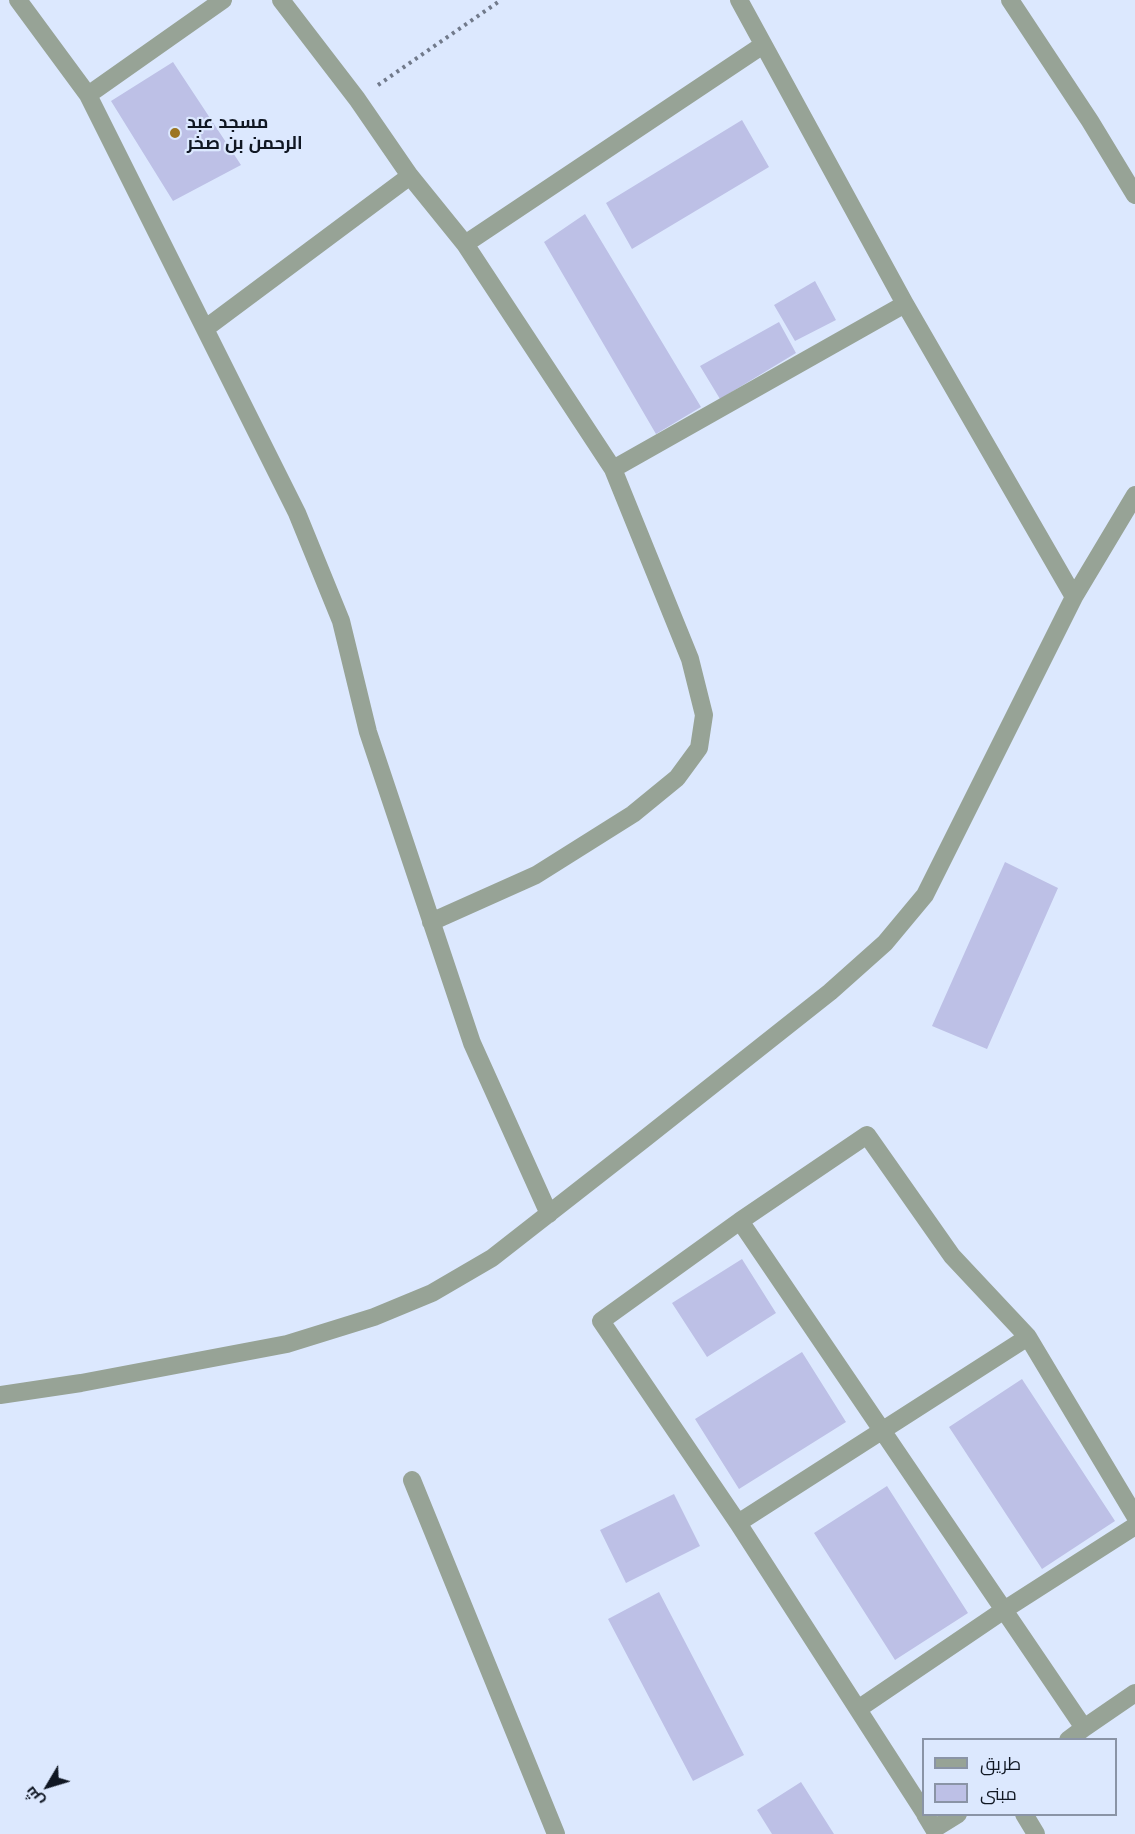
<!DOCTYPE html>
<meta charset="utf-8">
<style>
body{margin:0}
#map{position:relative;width:1135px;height:1834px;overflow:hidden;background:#dce8fe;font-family:Mulish,Cairo,sans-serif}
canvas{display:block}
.legend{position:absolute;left:922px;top:1738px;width:195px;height:78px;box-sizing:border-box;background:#dce8fe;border:2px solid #8a94a6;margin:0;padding:8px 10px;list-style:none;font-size:18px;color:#101723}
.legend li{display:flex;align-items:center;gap:12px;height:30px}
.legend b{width:30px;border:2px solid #8a94a6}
.north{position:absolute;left:18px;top:1756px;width:60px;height:60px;-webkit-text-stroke:4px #dce8fe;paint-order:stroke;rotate:232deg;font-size:16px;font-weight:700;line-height:24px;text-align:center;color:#101723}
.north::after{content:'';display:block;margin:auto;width:21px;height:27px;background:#101723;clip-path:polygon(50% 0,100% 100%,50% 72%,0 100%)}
</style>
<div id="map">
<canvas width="1135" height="1834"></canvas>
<ul class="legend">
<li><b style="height:8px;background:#97a396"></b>طريق</li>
<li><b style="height:16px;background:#bdc0e6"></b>مبنى</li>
</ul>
<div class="north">ش</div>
</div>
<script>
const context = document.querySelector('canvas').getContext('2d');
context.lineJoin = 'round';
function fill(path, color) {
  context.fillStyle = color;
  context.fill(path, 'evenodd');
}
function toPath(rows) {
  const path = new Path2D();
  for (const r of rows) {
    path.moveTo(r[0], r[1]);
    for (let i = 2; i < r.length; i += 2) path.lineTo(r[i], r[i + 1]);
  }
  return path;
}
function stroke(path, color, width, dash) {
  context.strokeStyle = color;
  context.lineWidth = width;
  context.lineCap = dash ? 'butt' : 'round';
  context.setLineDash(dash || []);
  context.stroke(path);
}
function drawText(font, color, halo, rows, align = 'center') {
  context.font = font + ' Mulish,Cairo,sans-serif';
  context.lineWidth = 4.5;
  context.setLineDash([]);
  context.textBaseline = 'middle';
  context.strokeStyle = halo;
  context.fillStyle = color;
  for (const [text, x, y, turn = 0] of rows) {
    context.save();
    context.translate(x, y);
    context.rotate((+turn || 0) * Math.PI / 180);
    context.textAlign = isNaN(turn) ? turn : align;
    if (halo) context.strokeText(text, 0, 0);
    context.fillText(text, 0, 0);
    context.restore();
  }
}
fill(toPath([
 [173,62,241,165,173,201,111,101],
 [742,120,769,167,632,249,606,203],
 [585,214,701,407,656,434,544,242],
 [815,281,836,320,795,341,774,305],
 [779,322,796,353,720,399,700,366],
 [1005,862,1058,888,987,1049,932,1026],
 [742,1259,776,1313,707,1357,672,1303],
 [802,1352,846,1422,739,1489,695,1419],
 [1022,1379,1115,1521,1042,1569,949,1427],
 [887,1486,968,1613,895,1660,814,1533],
 [674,1494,700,1546,626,1583,600,1530],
 [659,1592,744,1755,693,1781,608,1619],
 [801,1782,834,1834,772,1834,757,1810]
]), '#bdc0e6');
stroke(toPath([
 [378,85,501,0]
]), '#717a8b', 4, [3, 4.5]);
stroke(toPath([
 [740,1221,867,1135,952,1256,1028,1337],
 [412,1480,556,1834],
 [738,1523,1028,1337,1135,1516],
 [858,1709,1004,1610,1135,1526],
 [1084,1728,1135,1693],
 [924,1812,738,1523,601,1321,740,1221,1084,1728,1068,1740],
 [925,1814,934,1829,958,1814],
 [1024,1814,1036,1834]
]), '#97a396', 18);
stroke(toPath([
 [18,0,88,95,297,513,341,621,368,732,472,1043,549,1214],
 [281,0,357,99,410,176,465,244,613,469,905,304],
 [739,0,905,304,1074,597],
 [1010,0,1090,121,1135,195],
 [88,95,223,0],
 [465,244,763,45],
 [206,328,410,176],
 [431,922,536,875,633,814,677,778,699,748,704,715,690,659,613,469],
 [0,1395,81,1383,287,1344,374,1317,432,1293,492,1258,643,1140,830,992,885,943,925,895,1074,597,1135,495]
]), '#97a396', 18);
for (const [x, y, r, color] of [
 [175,133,6,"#9c7521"]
]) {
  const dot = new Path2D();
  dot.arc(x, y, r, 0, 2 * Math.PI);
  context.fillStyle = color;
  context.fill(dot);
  stroke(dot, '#dce8fe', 2);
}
drawText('bold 18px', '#101723', '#dce8fe', [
 ["مسجد عبد",187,123],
 ["الرحمن بن صخر",187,144]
], 'left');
</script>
